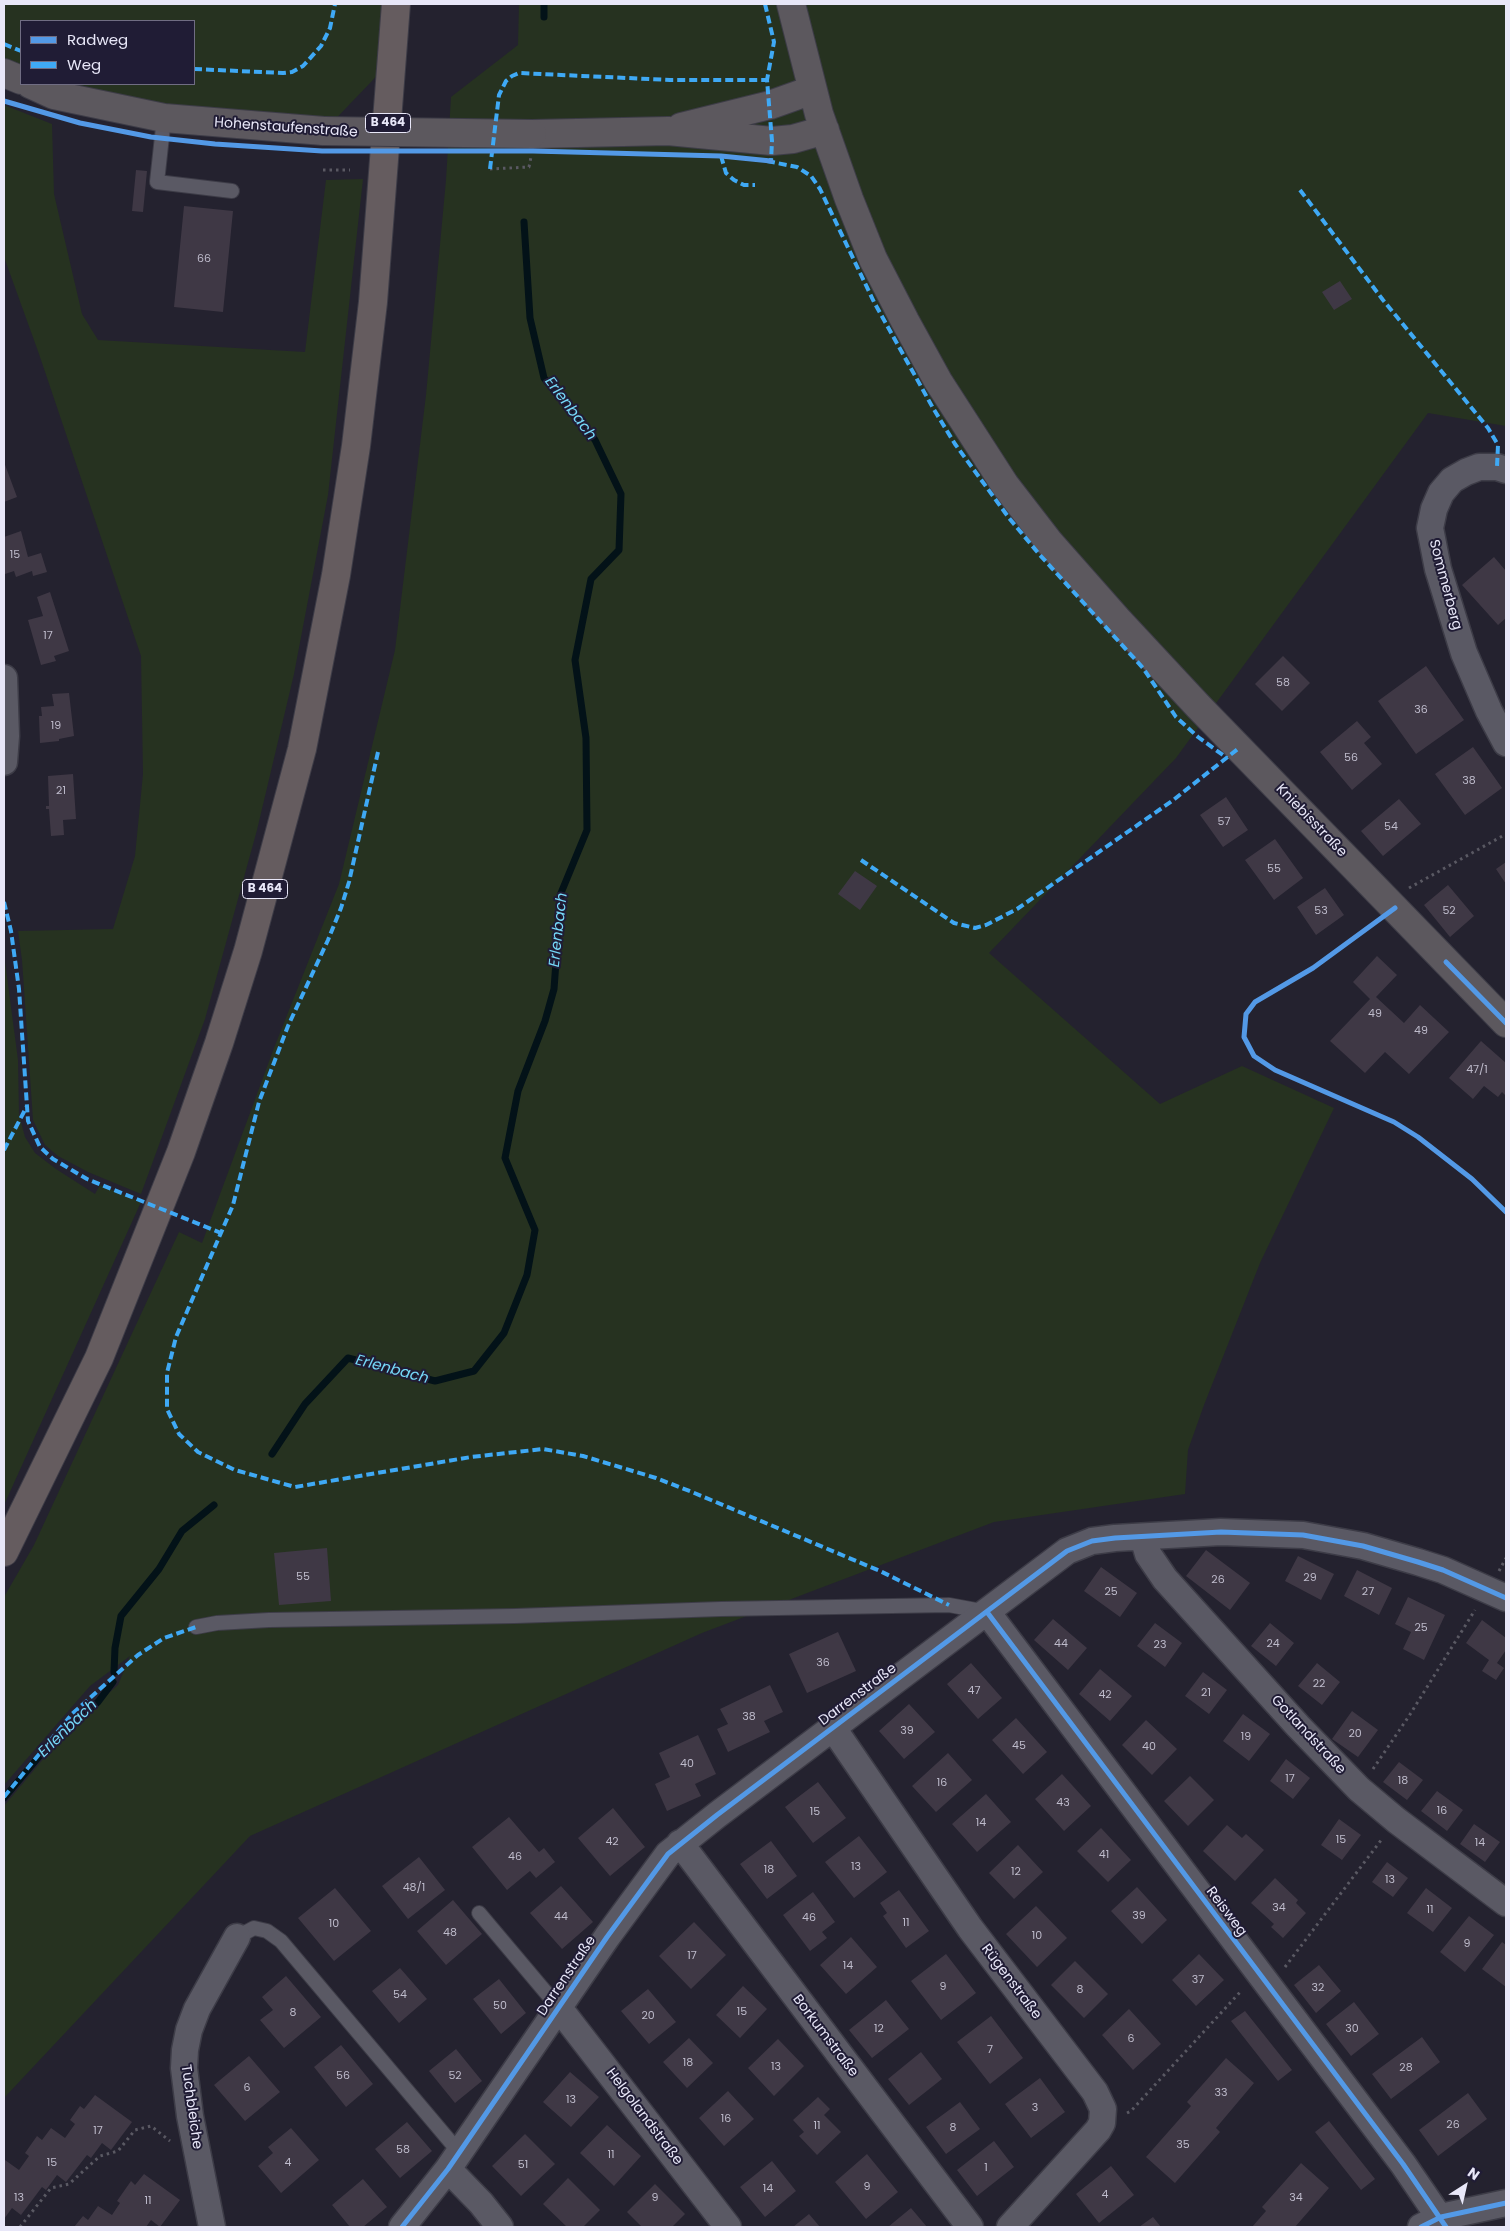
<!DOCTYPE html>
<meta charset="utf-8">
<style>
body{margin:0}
#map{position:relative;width:1510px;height:2231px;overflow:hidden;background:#24222f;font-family:Poppins,sans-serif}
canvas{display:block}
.frame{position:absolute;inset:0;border:5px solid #e8e7f8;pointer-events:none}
.legend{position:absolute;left:20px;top:20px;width:175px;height:65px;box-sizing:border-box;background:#201c35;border:1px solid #706d83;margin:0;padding:6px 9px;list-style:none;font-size:15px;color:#e8e7f8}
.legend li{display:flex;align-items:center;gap:10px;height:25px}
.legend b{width:25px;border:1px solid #706d83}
.north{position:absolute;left:1440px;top:2161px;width:50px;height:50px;-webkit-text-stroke:4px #201c35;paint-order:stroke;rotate:35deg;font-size:14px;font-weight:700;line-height:20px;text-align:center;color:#e8e7f8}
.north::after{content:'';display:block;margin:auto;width:18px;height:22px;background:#e8e7f8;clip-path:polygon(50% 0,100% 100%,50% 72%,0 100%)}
</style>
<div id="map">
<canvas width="1510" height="2231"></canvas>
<div class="frame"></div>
<ul class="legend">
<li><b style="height:6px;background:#5399e6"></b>Radweg</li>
<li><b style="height:6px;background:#3fa9f5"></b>Weg</li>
</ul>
<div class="north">N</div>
</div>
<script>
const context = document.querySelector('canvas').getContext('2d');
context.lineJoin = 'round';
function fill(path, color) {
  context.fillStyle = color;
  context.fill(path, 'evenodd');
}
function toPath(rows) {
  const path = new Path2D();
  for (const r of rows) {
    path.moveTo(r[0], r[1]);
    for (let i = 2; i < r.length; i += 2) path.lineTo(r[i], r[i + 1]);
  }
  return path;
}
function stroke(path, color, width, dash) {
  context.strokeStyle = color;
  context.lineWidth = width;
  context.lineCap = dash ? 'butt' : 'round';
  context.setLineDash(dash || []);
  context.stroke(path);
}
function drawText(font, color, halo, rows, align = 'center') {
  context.font = font + ' Poppins,sans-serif';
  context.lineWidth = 4;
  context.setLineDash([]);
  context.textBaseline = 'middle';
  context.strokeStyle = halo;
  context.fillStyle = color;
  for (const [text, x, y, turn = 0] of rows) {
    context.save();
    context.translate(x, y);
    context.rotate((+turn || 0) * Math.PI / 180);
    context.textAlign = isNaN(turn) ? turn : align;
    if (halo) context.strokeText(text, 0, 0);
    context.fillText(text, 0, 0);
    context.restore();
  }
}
fill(toPath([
 [4,4,396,4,393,59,324,131,30,84,194,84,194,21,21,21,21,80,4,73],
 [519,4,1506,4,1506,426,1428,413,1176,758,989,953,1160,1104,1242,1066,1334,1108,1260,1263,1204,1405,1188,1450,1185,1494,994,1522,702,1633,250,1836,4,2098,4,1806,70,1727,118,1685,130,1656,90,1686,4,1785,4,1597,34,1545,179,1232,202,1243,274,1048,339,884,395,650,426,395,446,180,451,97,518,45],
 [4,105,52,124,54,194,82,314,98,340,305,352,326,180,363,179,328,495,294,674,257,830,205,1019,141,1194,88,1172,58,1156,45,1145,33,1120,22,960,18,931,113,929,135,856,143,774,141,656,39,354,4,257],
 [4,954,18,1060,19,1115,25,1137,35,1153,56,1169,95,1194,100,1185,141,1202,4,1505]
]), '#263220');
stroke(toPath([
 [544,17,544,4],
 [272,1454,305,1404,348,1358,435,1381,474,1371,504,1333,527,1275,535,1230,505,1158,518,1091,545,1021,554,989,561,893,587,830,586,738,575,660,591,579,619,550,621,494,595,440,544,378,530,318,524,222],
 [114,1672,115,1648,121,1616,159,1569,182,1531,214,1505],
 [4,1798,53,1740,98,1702,113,1682]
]), '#031218', 7);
fill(toPath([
 [136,170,147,171,143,212,132,211],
 [184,206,233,211,223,312,174,307],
 [1340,281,1352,299,1334,310,1322,292],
 [4,462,17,497,4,502],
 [21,531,28,557,41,553,47,572,33,576,32,571,16,577,14,571,5,574,4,537],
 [1494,557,1506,571,1506,618,1498,625,1462,585],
 [50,592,69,651,54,656,56,661,41,665,28,620,43,616,37,597],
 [1283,656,1310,683,1282,711,1255,684],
 [1426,666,1464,720,1416,754,1378,701],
 [69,693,74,736,59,739,59,741,40,743,39,716,42,716,41,707,54,706,52,694],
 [1357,721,1371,737,1364,743,1382,764,1352,790,1320,752],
 [1473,747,1502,788,1465,815,1435,774],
 [73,774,76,819,63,820,64,835,51,836,49,809,46,809,46,806,49,806,48,776],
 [1226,797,1248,830,1223,847,1200,815],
 [1399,799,1421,824,1383,856,1361,831],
 [1275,839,1303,878,1274,900,1245,860],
 [1506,862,1506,884,1496,869],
 [855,871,877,886,860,910,838,894],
 [1448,885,1474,916,1450,937,1424,905],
 [1325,888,1344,915,1316,935,1297,907],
 [1377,956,1397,975,1376,997,1404,1023,1420,1005,1449,1032,1409,1074,1385,1052,1365,1073,1330,1041,1370,999,1353,982],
 [1481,1041,1506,1063,1506,1096,1502,1092,1498,1097,1484,1086,1473,1099,1449,1078],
 [327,1548,331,1601,279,1605,274,1553],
 [1206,1550,1250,1583,1230,1610,1186,1576],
 [1298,1556,1334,1574,1321,1600,1285,1581],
 [1101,1567,1137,1593,1120,1617,1084,1591],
 [1357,1570,1392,1588,1379,1615,1344,1596],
 [1408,1597,1445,1615,1424,1660,1403,1649,1411,1632,1395,1624],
 [1053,1619,1087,1648,1068,1670,1034,1640],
 [1482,1620,1506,1638,1506,1650,1497,1663,1504,1668,1496,1680,1482,1671,1489,1660,1466,1643],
 [1155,1623,1182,1643,1165,1667,1137,1646],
 [1270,1623,1294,1643,1276,1666,1251,1646],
 [838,1632,856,1671,807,1693,789,1654],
 [971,1663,1002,1698,978,1719,947,1684],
 [1317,1663,1340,1682,1322,1705,1298,1686],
 [1100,1669,1132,1696,1110,1721,1079,1694],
 [1203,1672,1227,1690,1209,1714,1185,1696],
 [770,1685,783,1712,764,1721,770,1732,728,1752,717,1729,728,1724,720,1709],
 [909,1704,935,1732,904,1759,879,1731],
 [1352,1711,1378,1730,1358,1757,1332,1739],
 [1243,1714,1270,1734,1249,1761,1223,1741],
 [1016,1718,1047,1752,1023,1774,992,1740],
 [1146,1720,1177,1749,1152,1775,1122,1745],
 [698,1735,716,1774,695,1784,701,1796,667,1811,655,1784,670,1777,659,1753],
 [948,1753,972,1780,936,1812,912,1786],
 [1286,1759,1310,1778,1293,1799,1270,1781],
 [1399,1762,1423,1780,1407,1800,1383,1782],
 [1062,1774,1091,1806,1064,1831,1035,1799],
 [1190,1776,1214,1800,1188,1826,1164,1801],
 [818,1782,846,1818,813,1843,785,1807],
 [1437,1791,1463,1810,1447,1831,1421,1811],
 [986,1794,1011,1822,977,1852,952,1824],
 [613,1808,645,1847,610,1876,578,1838],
 [509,1817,539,1852,544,1848,555,1862,536,1878,530,1871,507,1890,472,1847],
 [1339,1819,1361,1835,1342,1860,1321,1845],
 [1474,1824,1500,1842,1485,1862,1460,1844],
 [1227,1825,1242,1838,1246,1834,1264,1850,1235,1881,1203,1851],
 [1101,1828,1131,1860,1108,1882,1077,1851],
 [859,1836,887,1872,854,1898,825,1862],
 [771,1841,797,1876,767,1899,740,1864],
 [1018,1845,1043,1872,1014,1899,989,1873],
 [419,1857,445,1890,408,1919,382,1886],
 [1387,1862,1408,1878,1393,1897,1372,1882],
 [1275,1878,1298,1900,1296,1903,1306,1913,1283,1938,1271,1927,1274,1924,1251,1903],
 [561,1886,593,1922,562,1949,530,1913],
 [1137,1887,1167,1920,1142,1944,1111,1911],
 [335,1888,371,1931,334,1961,298,1918],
 [1426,1888,1452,1908,1433,1932,1407,1913],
 [899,1890,929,1931,906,1948,883,1916,887,1913,880,1903],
 [813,1892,835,1922,822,1932,827,1938,810,1951,783,1915],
 [453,1900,482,1934,446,1965,417,1931],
 [1036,1906,1067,1938,1037,1967,1006,1934],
 [1469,1916,1494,1935,1465,1972,1440,1952],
 [694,1922,726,1955,691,1989,659,1956],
 [851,1937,877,1967,846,1994,820,1965],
 [1502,1942,1506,1945,1506,1987,1482,1969],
 [946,1954,976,1993,941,2020,911,1981],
 [1199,1954,1224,1980,1196,2006,1172,1980],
 [1075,1961,1108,1994,1084,2018,1051,1985],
 [1319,1965,1341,1991,1316,2013,1294,1985],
 [400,1968,427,1999,399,2023,372,1991],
 [286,1976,321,2017,284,2048,260,2020,273,2010,262,1997],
 [499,1979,526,2013,501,2034,473,1999],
 [743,1986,767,2009,740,2038,716,2015],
 [648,1989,676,2022,649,2044,621,2011],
 [886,2000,909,2029,872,2058,849,2030],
 [1354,2002,1379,2034,1351,2056,1326,2024],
 [1129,2009,1161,2044,1133,2070,1102,2035],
 [1245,2011,1292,2070,1278,2081,1231,2021],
 [991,2016,1023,2058,990,2084,957,2042],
 [1422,2037,1440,2062,1391,2099,1372,2074],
 [689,2038,713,2063,687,2088,663,2062],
 [778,2039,804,2066,774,2096,748,2068],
 [341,2045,373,2084,346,2107,314,2067],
 [456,2049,482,2081,455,2103,429,2071],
 [921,2052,942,2079,909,2105,888,2079],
 [249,2056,280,2092,245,2121,214,2085],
 [1226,2058,1254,2083,1216,2128,1220,2132,1175,2183,1146,2157,1191,2106,1187,2102],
 [570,2072,599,2097,571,2127,543,2102],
 [1040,2078,1065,2112,1031,2138,1005,2104],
 [728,2091,754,2119,724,2146,699,2118],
 [1468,2093,1487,2119,1438,2156,1419,2130],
 [95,2095,132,2122,111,2150,102,2143,91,2158,87,2155,66,2182,57,2175,46,2190,42,2187,21,2215,12,2208,4,2219,4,2161,5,2160,19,2170,29,2156,25,2153,37,2136,42,2140,51,2128,65,2138,75,2124,70,2120,80,2106,84,2109],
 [818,2097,830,2109,824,2115,841,2132,817,2155,799,2136,804,2132,793,2120],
 [960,2102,980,2129,946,2154,926,2127],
 [1329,2121,1375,2179,1361,2190,1315,2132],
 [407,2122,432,2151,400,2178,375,2149],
 [607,2125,641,2156,614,2186,580,2153],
 [291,2128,319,2160,281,2193,258,2166,273,2153,268,2147],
 [525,2134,555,2164,521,2196,492,2166],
 [994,2141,1014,2167,977,2196,957,2170],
 [867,2154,898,2192,866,2219,835,2182],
 [772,2161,796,2191,765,2217,740,2187],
 [1301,2163,1329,2188,1295,2227,1252,2227,1266,2211,1262,2207],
 [1111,2166,1134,2195,1099,2223,1076,2194],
 [144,2174,180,2200,160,2227,151,2220,146,2227,74,2227,83,2216,88,2220,98,2206,112,2215,120,2203,117,2201,131,2181,135,2185],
 [568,2178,600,2210,583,2227,567,2227,543,2204],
 [363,2179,387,2207,363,2227,350,2227,332,2205],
 [655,2184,685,2214,672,2227,642,2227,627,2212],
 [911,2208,927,2227,888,2227],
 [809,2214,820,2227,793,2227],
 [1153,2217,1161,2227,1139,2227]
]), '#3f3845');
const lane = toPath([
 [164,118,157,182,232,191],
 [196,1627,217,1623,269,1620,515,1616,721,1609,949,1605,987,1612],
 [479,1913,559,2008],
 [237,1937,254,1928,267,1931,281,1941,459,2152]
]);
const street = toPath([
 [1506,470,1497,467,1479,467,1466,472,1452,480,1441,493,1434,509,1430,528,1438,569,1464,653,1489,711,1506,743],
 [4,678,6,736,4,762],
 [1143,1537,1148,1554,1165,1579,1298,1726,1359,1789,1396,1820,1506,1903],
 [987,1612,1403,2164,1446,2227],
 [833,1728,970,1928,1095,2092,1103,2109,1102,2123,1098,2130,1010,2227],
 [680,1843,970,2227],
 [559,2008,728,2227],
 [448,2169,481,2203,500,2227],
 [212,2227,190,2116,184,2068,185,2050,189,2030,197,2009,237,1937],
 [402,2227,448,2169,607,1937,668,1854,717,1815,1067,1551,1092,1541,1115,1538,1221,1532,1303,1535,1363,1546,1418,1562,1443,1570,1506,1598],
 [1421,2227,1441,2217,1506,2203]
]);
const secondary = toPath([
 [791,4,819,114,849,199,873,259,905,321,938,381,1005,485,1049,542,1117,619,1198,706,1506,1023],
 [4,73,21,80],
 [30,84,54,95,164,118,324,131],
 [681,127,770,105,812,90],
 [532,134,668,131,772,141,793,139,825,130]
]);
const primary = toPath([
 [4,1552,99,1358,181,1152,219,1043,248,951,302,749,336,575,356,446,373,302,396,4]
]);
stroke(lane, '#3d3c47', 16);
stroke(street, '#3d3c47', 29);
stroke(secondary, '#3d3c47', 30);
stroke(primary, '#3d3c47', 30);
stroke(toPath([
 [490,169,529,167,531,157],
 [323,170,350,170],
 [1409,888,1506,834],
 [1499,1571,1506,1558],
 [1373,1769,1409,1716,1475,1610],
 [1285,1967,1382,1839],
 [1127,2113,1131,2111,1242,1990],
 [20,2227,51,2188,69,2184,100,2156,118,2151,135,2130,151,2126,170,2141]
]), '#5a5963', 3, [2.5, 4]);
stroke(lane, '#5a5964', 14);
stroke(street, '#5a5964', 26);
stroke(secondary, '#5c585e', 28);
stroke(primary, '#655c5f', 28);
const secondaryBridge = toPath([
 [324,131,532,134]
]);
stroke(secondaryBridge, '#3d3c47', 30, []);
stroke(secondaryBridge, '#5c585e', 28);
stroke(toPath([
 [765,4,774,42,767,80,772,141,771,161],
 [4,44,21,51],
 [194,69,283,73,292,72,303,66,321,46,330,28,335,4],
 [721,156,726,173,734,180,744,185,755,185],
 [767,161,797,167,811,176,820,189,874,302,933,408,955,444,1009,518,1039,554,1143,668,1176,717,1198,737,1227,758],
 [490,169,499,95,506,81,512,76,519,73,670,80,767,80],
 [1300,190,1383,300,1488,428,1498,445,1497,467],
 [378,752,349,882,341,908,328,940,288,1026,259,1102,233,1205,176,1337,167,1373,167,1409,179,1434,198,1452,235,1470,295,1487,471,1457,543,1449,583,1456,656,1478,692,1492,880,1571,949,1605],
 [861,860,954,923,975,928,986,925,1017,909,1172,801,1239,748],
 [4,902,11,931,19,989,28,1121,40,1147,53,1159,87,1179,221,1233],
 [4,1150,27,1106],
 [4,1797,72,1714,138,1655,164,1638,196,1627]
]), '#3fa9f5', 4, [8, 4]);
stroke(toPath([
 [4,101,80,123,151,137,215,144,322,151,533,151,721,156,771,161],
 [1395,908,1313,968,1255,1002,1246,1014,1244,1037,1254,1056,1275,1070,1394,1122,1418,1137,1472,1179,1506,1212],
 [1446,962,1506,1023],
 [987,1612,1403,2164,1446,2227],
 [402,2227,448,2169,607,1937,668,1854,717,1815,1067,1551,1092,1541,1115,1538,1221,1532,1303,1535,1363,1546,1418,1562,1443,1570,1506,1598],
 [1421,2227,1441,2217,1506,2203]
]), '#5399e6', 5);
drawText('11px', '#bebbcb', null, [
 ["66",204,259],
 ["15",15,555],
 ["17",48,636],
 ["58",1283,683],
 ["36",1421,710],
 ["19",56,726],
 ["56",1351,758],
 ["38",1469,781],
 ["21",61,791],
 ["57",1224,822],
 ["54",1391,827],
 ["55",1274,869],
 ["53",1321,911],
 ["52",1449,911],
 ["49",1375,1014],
 ["49",1421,1031],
 ["47/1",1477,1070],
 ["55",303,1577],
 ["29",1310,1578],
 ["26",1218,1580],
 ["25",1111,1592],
 ["27",1368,1592],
 ["25",1421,1628],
 ["44",1061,1644],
 ["24",1273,1644],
 ["23",1160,1645],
 ["36",823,1663],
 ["22",1319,1684],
 ["47",974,1691],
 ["21",1206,1693],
 ["42",1105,1695],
 ["38",749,1717],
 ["39",907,1731],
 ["20",1355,1734],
 ["19",1246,1737],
 ["45",1019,1746],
 ["40",1149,1747],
 ["40",687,1764],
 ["17",1290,1779],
 ["18",1403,1781],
 ["16",942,1783],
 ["43",1063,1803],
 ["16",1442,1811],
 ["15",815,1812],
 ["14",981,1823],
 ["15",1341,1840],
 ["42",612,1842],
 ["14",1480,1843],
 ["41",1104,1855],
 ["46",515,1857],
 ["13",856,1867],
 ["18",769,1870],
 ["12",1016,1872],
 ["13",1390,1880],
 ["48/1",414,1888],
 ["34",1279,1908],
 ["11",1430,1910],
 ["39",1139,1916],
 ["44",561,1917],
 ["46",809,1918],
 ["11",906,1923],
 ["10",334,1924],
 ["48",450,1933],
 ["10",1037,1936],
 ["9",1467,1944],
 ["17",692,1956],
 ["14",848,1966],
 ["37",1198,1980],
 ["9",943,1987],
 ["32",1318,1988],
 ["8",1080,1990],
 ["54",400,1995],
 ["50",500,2006],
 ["15",742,2012],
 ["8",293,2013],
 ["20",648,2016],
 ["12",879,2029],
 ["30",1352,2029],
 ["6",1131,2039],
 ["7",990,2050],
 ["18",688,2063],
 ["13",776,2067],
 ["28",1406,2068],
 ["56",343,2076],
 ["52",455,2076],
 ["6",247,2088],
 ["33",1221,2093],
 ["13",571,2100],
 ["3",1035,2108],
 ["16",726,2119],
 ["26",1453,2125],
 ["11",817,2126],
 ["8",953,2128],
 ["17",98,2131],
 ["35",1183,2145],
 ["58",403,2150],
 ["11",611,2155],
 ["15",52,2163],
 ["4",288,2163],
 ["51",523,2165],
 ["1",986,2168],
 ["9",867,2187],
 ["14",768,2189],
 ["4",1105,2195],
 ["13",19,2198],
 ["9",655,2198],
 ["34",1296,2198],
 ["11",148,2201]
]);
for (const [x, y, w] of [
 [388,123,45],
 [265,889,45]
]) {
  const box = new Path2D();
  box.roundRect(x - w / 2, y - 9.5, w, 19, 4);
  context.fillStyle = '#201c35';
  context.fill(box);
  stroke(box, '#e8e7f8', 1);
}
drawText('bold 12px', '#e8e7f8', null, [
 ["B 464",388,123],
 ["B 464",265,889]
]);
drawText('14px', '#e8e7f8', '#201c35', [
 ["Hohenstaufenstraße",286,128,4],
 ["Sommerberg",1445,585,75],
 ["Kniebisstraße",1311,821,46],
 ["Darrenstraße",858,1695,-37],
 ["Gotlandstraße",1308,1735,47],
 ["Reisweg",1226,1912,53],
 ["Darrenstraße",567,1976,-56],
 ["Rügenstraße",1011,1982,53],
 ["Borkumstraße",825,2036,53],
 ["Tuchbleiche",191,2107,82],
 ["Helgolandstraße",644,2117,53]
]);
drawText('italic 15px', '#75d8f7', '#201c35', [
 ["Erlenbach",570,409,53],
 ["Erlenbach",559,930,-84],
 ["Erlenbach",392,1370,15],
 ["Erlenbach",68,1729,-44]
]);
</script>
